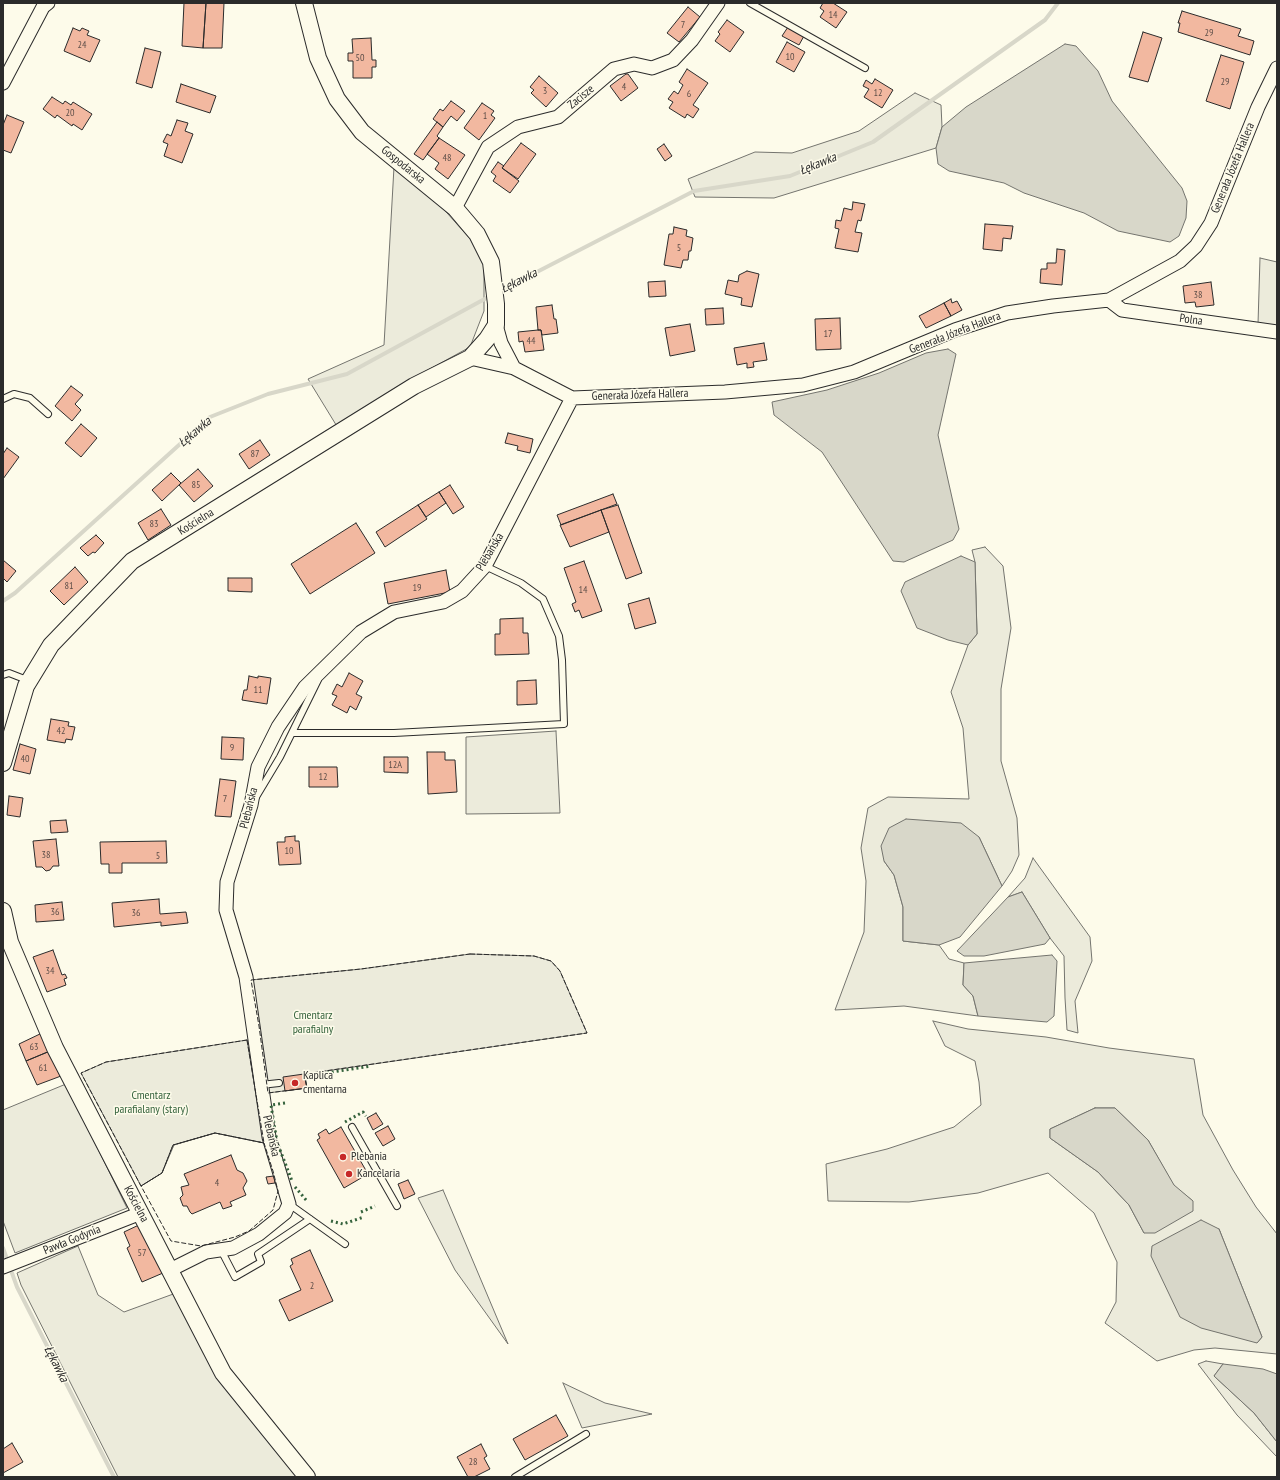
<!DOCTYPE html>
<meta charset="utf-8">
<style>
body{margin:0}
#map{position:relative;width:1280px;height:1480px;overflow:hidden;background:#fdfbea;font-family:"PT Sans Narrow",sans-serif}
canvas{display:block}
.frame{position:absolute;inset:0;border:4px solid #2b2b2b;pointer-events:none}
</style>
<div id="map">
<canvas width="1280" height="1480"></canvas>
<div class="frame"></div>
</div>
<script>
const context = document.querySelector('canvas').getContext('2d');
context.lineJoin = 'round';
function fill(path, color) {
  context.fillStyle = color;
  context.fill(path, 'evenodd');
}
function toPath(rows) {
  const path = new Path2D();
  for (const r of rows) {
    path.moveTo(r[0], r[1]);
    for (let i = 2; i < r.length; i += 2) path.lineTo(r[i], r[i + 1]);
  }
  return path;
}
function stroke(path, color, width, dash) {
  context.strokeStyle = color;
  context.lineWidth = width;
  context.lineCap = dash ? 'butt' : 'round';
  context.setLineDash(dash || []);
  context.stroke(path);
}
function drawText(font, color, halo, rows, align = 'center') {
  context.font = font + ' "PT Sans Narrow",sans-serif';
  context.lineWidth = 3;
  context.setLineDash([]);
  context.textBaseline = 'middle';
  context.strokeStyle = halo;
  context.fillStyle = color;
  for (const [text, x, y, turn = 0] of rows) {
    context.save();
    context.translate(x, y);
    context.rotate((+turn || 0) * Math.PI / 180);
    context.textAlign = isNaN(turn) ? turn : align;
    if (halo) context.strokeText(text, 0, 0);
    context.fillText(text, 0, 0);
    context.restore();
  }
}
const green = toPath([
 [915,93,941,105,942,127,936,148,774,198,695,197,688,179,755,152,792,153,859,131,915,93],
 [394,167,440,205,471,240,484,264,484,311,470,347,408,381,338,428,308,379,384,345,394,167],
 [1260,258,1277,262,1277,327,1258,324,1260,258],
 [985,547,1003,566,1011,628,1001,689,1001,761,1017,818,1019,855,1012,871,1002,886,979,837,884,861,894,875,903,907,903,941,939,945,949,959,964,963,963,985,973,996,978,1016,904,1006,835,1010,864,932,866,881,861,848,868,808,888,797,969,799,963,728,951,692,968,645,977,634,975,562,972,550,985,547],
 [556,731,560,813,466,814,466,737,556,731],
 [1033,858,1090,937,1092,961,1075,1001,1078,1033,1067,1030,1065,998,1064,956,1050,938,1022,892,1008,897,1025,878,1033,858],
 [470,954,534,956,551,961,560,971,587,1033,305,1074,307,1088,268,1093,251,980,361,969,470,954],
 [933,1021,968,1029,1046,1037,1109,1048,1194,1059,1203,1115,1233,1170,1256,1207,1277,1234,1277,1354,1215,1348,1194,1350,1157,1361,1105,1323,1116,1302,1117,1262,1094,1213,1048,1173,978,1193,909,1202,828,1201,826,1164,887,1149,954,1127,981,1105,979,1082,975,1061,945,1046,933,1021],
 [1095,1108,1115,1108,1148,1140,1174,1186,1193,1201,1144,1233,1129,1205,1098,1172,1050,1138,1050,1129,1095,1108],
 [1219,1229,1262,1337,1257,1343,1219,1229],
 [247,1040,264,1143,215,1133,174,1145,162,1173,141,1186,81,1073,106,1062,247,1040],
 [66,1084,127,1208,15,1253,3,1221,3,1110,66,1084],
 [443,1190,508,1344,455,1270,418,1198,443,1190],
 [78,1246,98,1295,124,1312,176,1293,298,1477,118,1477,21,1285,17,1273,78,1246],
 [1206,1361,1223,1364,1214,1376,1254,1413,1277,1442,1277,1457,1237,1415,1198,1364,1206,1361],
 [563,1383,605,1403,652,1414,582,1428,563,1383]
]);
fill(green, '#ecebdb');
stroke(green, '#74746e', 1);
const water = toPath([
 [1065,44,1076,46,1098,71,1112,101,1182,188,1187,201,1186,218,1179,236,1170,242,1118,231,1084,213,1024,193,1004,183,949,171,938,164,936,148,942,127,966,107,1065,44],
 [948,349,956,354,938,435,959,529,953,540,904,562,893,561,822,452,774,415,772,402,827,390,879,373,926,353,948,349],
 [961,556,975,562,977,634,968,645,948,640,917,628,901,591,905,582,961,556],
 [906,819,961,823,979,837,1002,886,960,937,939,945,903,941,903,907,894,875,884,861,881,846,889,828,906,819],
 [1022,892,1050,938,1045,944,984,956,964,956,957,951,1008,897,1022,892],
 [1052,955,1057,961,1054,1016,1047,1022,978,1016,973,996,963,985,964,963,1052,955],
 [1095,1108,1115,1108,1148,1140,1174,1185,1193,1201,1193,1211,1155,1233,1144,1233,1129,1205,1098,1172,1050,1138,1050,1129,1095,1108],
 [1201,1220,1219,1229,1262,1337,1257,1343,1201,1328,1180,1317,1151,1256,1152,1246,1201,1220],
 [1223,1364,1263,1369,1277,1374,1277,1442,1254,1413,1214,1376,1223,1364]
]);
fill(water, '#d8d7c9');
stroke(water, '#74746e', 1);
stroke(toPath([
 [498,292,694,191,790,176,873,142,1045,20,1058,3],
 [3,601,15,593,210,417,268,394,347,374,492,295],
 [3,1248,17,1287,114,1477]
]), '#d8d7c9', 4);
const building = toPath([
 [184,3,206,3,203,48,182,46,184,3],
 [206,3,224,3,222,48,203,48,206,3],
 [823,3,833,3,847,12,836,28,820,17,824,11,820,8,823,3],
 [688,7,700,17,679,42,667,33,688,7],
 [1182,11,1241,29,1238,36,1254,41,1250,55,1178,32,1180,23,1178,23,1182,11],
 [727,20,744,32,730,52,715,41,720,34,718,32,727,20],
 [788,27,804,36,799,45,782,36,788,27],
 [73,28,80,31,82,28,89,31,87,35,100,40,90,62,64,51,73,28],
 [1143,32,1162,38,1148,82,1129,77,1143,32],
 [371,38,372,60,376,60,376,67,372,67,372,78,353,78,353,61,348,61,348,53,353,53,352,39,371,38],
 [787,42,805,52,794,72,776,62,787,42],
 [145,48,161,52,152,88,136,83,145,48],
 [1221,55,1244,62,1230,109,1206,101,1221,55],
 [687,69,708,83,693,105,699,109,693,118,687,114,685,118,669,108,673,102,668,99,674,91,678,94,683,85,679,82,687,69],
 [626,74,628,74,638,88,621,101,610,86,626,74],
 [539,76,558,93,546,107,531,93,534,90,530,87,539,76],
 [875,79,893,90,882,108,864,97,869,89,863,86,866,80,872,84,875,79],
 [181,84,216,96,210,113,176,102,181,84],
 [52,97,63,104,65,101,71,105,73,102,92,114,82,130,73,124,72,126,57,115,55,118,43,109,52,97],
 [451,101,465,111,457,121,451,116,443,127,433,119,440,109,443,111,451,101],
 [482,103,494,111,491,115,495,118,479,140,464,128,482,103],
 [7,115,24,122,11,153,3,150,3,125,7,115],
 [177,120,188,123,185,131,193,134,182,163,164,156,168,144,163,142,167,134,171,136,177,120],
 [437,122,443,127,437,136,439,138,423,160,414,154,437,122],
 [439,138,465,155,448,179,435,169,439,163,427,154,439,138],
 [521,143,536,154,518,179,502,168,521,143],
 [664,144,672,156,665,161,657,149,664,144],
 [498,162,504,166,502,168,519,181,510,193,493,181,496,176,491,172,498,162],
 [853,202,865,204,861,221,858,220,855,232,862,233,858,252,835,248,839,229,835,228,836,220,841,221,844,208,852,210,853,202],
 [985,224,1013,226,1011,239,1003,238,1002,251,983,249,985,224],
 [674,227,687,230,686,236,693,238,691,251,689,251,688,260,683,260,681,268,664,265,669,234,673,234,674,227],
 [1057,249,1065,250,1062,285,1040,283,1041,269,1047,269,1047,263,1056,263,1057,249],
 [747,271,759,274,752,307,741,305,742,298,725,294,728,280,738,282,739,275,747,271],
 [665,281,666,296,649,297,648,282,665,281],
 [1211,282,1214,305,1196,307,1195,302,1185,303,1183,286,1211,282],
 [951,299,952,303,957,301,962,310,951,316,944,303,951,299],
 [944,303,951,316,926,328,919,316,944,303],
 [552,305,554,319,556,319,558,333,542,335,541,330,538,330,536,307,552,305],
 [723,308,724,324,706,325,705,309,723,308],
 [840,318,841,349,816,350,815,319,840,318],
 [690,324,695,351,670,356,665,328,690,324],
 [538,330,541,330,544,350,525,352,523,341,519,342,518,332,538,330],
 [764,343,767,360,753,362,754,367,747,368,747,363,737,365,734,348,764,343],
 [71,386,83,395,75,404,81,410,72,421,55,406,71,386],
 [81,424,97,438,81,457,65,443,81,424],
 [508,433,533,439,530,453,517,450,518,446,505,443,508,433],
 [260,440,270,455,249,469,239,454,260,440],
 [7,448,19,457,3,479,3,454,7,448],
 [198,469,213,486,194,502,179,485,198,469],
 [171,473,181,483,162,501,152,490,171,473],
 [450,485,464,507,453,514,439,492,450,485],
 [439,492,446,503,426,517,418,505,439,492],
 [613,494,617,504,561,525,557,515,613,494],
 [418,505,427,519,385,547,376,532,418,505],
 [618,505,642,573,626,579,601,510,618,505],
 [161,509,171,525,148,540,138,523,161,509],
 [601,510,609,532,570,547,560,525,601,510],
 [356,523,375,553,310,594,291,564,356,523],
 [96,535,104,543,95,553,93,552,88,556,80,548,96,535],
 [3,560,16,571,7,582,3,578,3,560],
 [584,561,602,611,582,618,579,610,575,612,572,604,576,602,564,568,584,561],
 [75,567,88,582,64,605,50,591,75,567],
 [446,570,450,592,388,604,384,583,446,570],
 [228,578,252,578,252,592,228,591,228,578],
 [649,598,656,623,635,629,628,604,649,598],
 [523,618,523,633,528,633,529,654,495,655,495,634,500,634,500,619,523,618],
 [349,673,363,681,356,694,362,697,356,710,350,706,347,713,332,705,337,696,332,694,337,684,342,687,349,673],
 [249,676,258,678,258,676,271,678,267,704,242,700,244,690,247,690,249,676],
 [536,680,537,704,517,705,517,681,536,680],
 [51,719,69,722,68,726,75,727,72,740,66,739,65,743,47,740,51,719],
 [222,737,244,738,243,760,221,759,222,737],
 [20,744,36,749,30,774,13,770,20,744],
 [427,752,445,752,445,760,455,760,457,792,428,794,427,752],
 [384,757,408,757,408,773,384,772,384,757],
 [309,767,337,767,338,787,309,787,309,767],
 [220,779,236,781,231,817,215,816,220,779],
 [9,796,23,798,20,817,7,815,9,796],
 [66,820,68,832,51,833,50,821,66,820],
 [295,836,295,841,299,841,301,864,279,865,277,842,285,842,285,837,295,836],
 [56,839,59,866,53,866,50,870,46,871,42,867,36,867,33,841,56,839],
 [166,841,167,863,122,863,122,873,109,873,109,864,101,864,100,842,166,841],
 [159,899,160,914,186,912,188,923,161,926,161,922,114,927,112,903,159,899],
 [62,902,64,920,36,922,35,905,62,902],
 [53,950,62,975,65,974,67,978,64,979,66,985,47,992,33,957,53,950],
 [42,1033,50,1051,26,1061,19,1044,42,1033],
 [50,1051,61,1076,37,1085,26,1061,50,1051],
 [304,1074,307,1088,285,1091,283,1077,304,1074],
 [376,1113,383,1124,373,1130,367,1118,376,1113],
 [388,1126,395,1139,383,1146,375,1133,388,1126],
 [341,1127,368,1174,344,1188,317,1140,320,1138,318,1134,326,1129,329,1134,341,1127],
 [231,1155,237,1170,243,1173,247,1181,243,1188,246,1195,230,1202,232,1206,223,1209,220,1202,192,1214,190,1212,187,1206,183,1206,180,1198,183,1195,181,1187,189,1185,184,1174,231,1155],
 [274,1176,275,1183,268,1184,266,1177,274,1176],
 [408,1180,415,1194,404,1199,398,1184,408,1180],
 [141,1224,163,1273,142,1282,127,1248,130,1246,124,1232,141,1224],
 [310,1250,333,1301,289,1321,279,1300,301,1290,290,1266,293,1264,291,1259,310,1250],
 [556,1415,568,1436,525,1460,513,1439,556,1415],
 [12,1443,23,1462,3,1473,3,1449,12,1443],
 [481,1444,487,1456,484,1458,490,1469,474,1477,468,1477,457,1457,481,1444]
]);
fill(building, '#f2b8a0');
stroke(building, '#2b2b2b', 1);
const service = toPath([
 [750,3,865,68],
 [3,399,14,394,30,398,48,414],
 [3,675,9,673,27,680],
 [292,733,394,733,564,724,562,660,559,636,543,599,521,583,485,566],
 [256,797,280,757,318,680],
 [261,1085,279,1083],
 [352,1127,397,1206],
 [289,1204,345,1244],
 [221,1250,235,1277,261,1262,258,1254,310,1219],
 [515,1477,586,1434]
]);
const minor = toPath([
 [3,83,43,7,48,3],
 [455,208,488,147,518,127,558,117,614,69,634,64,652,68,673,60,692,40,718,3],
 [1109,300,1122,310,1277,332],
 [496,325,501,343,514,368],
 [470,358,514,368,572,398,725,392,803,385,854,372,955,330,1007,313,1053,306,1109,300,1180,261,1196,246,1211,223,1258,107,1277,68],
 [3,1267,141,1213],
 [170,1270,206,1252,233,1248,259,1234,285,1213,289,1204,269,1137,246,977,226,910,227,882,251,805,258,767,278,727,305,687,361,632,394,612,443,602,462,591,485,566,572,398]
]);
const tertiary = toPath([
 [3,763,26,686,51,645,132,561,414,386,470,358,487,339,496,325,496,304,491,262,477,234,455,208,362,132,337,99,318,58,304,3],
 [3,911,10,942,55,1048,223,1373,307,1477]
]);
stroke(service, '#2b2b2b', 8);
stroke(minor, '#2b2b2b', 15);
stroke(tertiary, '#2b2b2b', 18);
stroke(service, '#fdfbea', 6);
stroke(minor, '#fdfbea', 13);
stroke(tertiary, '#fdfbea', 16);
stroke(toPath([
 [307,1076,371,1066],
 [285,1103,271,1105,277,1142,292,1181],
 [345,1122,363,1112,366,1116],
 [295,1187,307,1201],
 [361,1212,375,1206],
 [331,1221,343,1224,364,1217]
]), '#34623c', 3, [2, 3]);
stroke(toPath([
 [470,954,534,956,551,961,560,971,587,1033,304,1074,307,1088,268,1093,259,1026,251,980,361,969,470,954],
 [247,1040,264,1143,215,1133,173,1145,162,1173,141,1186,81,1073,106,1062,247,1040],
 [215,1133,264,1143,273,1171,278,1191,273,1210,249,1231,235,1237,201,1246,171,1241,141,1186,162,1173,173,1145,215,1133]
]), '#2b2b2b', 1, [5, 2]);
for (const [x, y, r, color] of [
 [295,1083,4,"#c62828"],
 [343,1157,4,"#c62828"],
 [349,1174,4,"#c62828"]
]) {
  const dot = new Path2D();
  dot.arc(x, y, r, 0, 2 * Math.PI);
  context.fillStyle = color;
  context.fill(dot);
  stroke(dot, '#fdfbea', 1.5);
}
drawText('10px', '#5d4e48', null, [
 ["14",833,15],
 ["7",683,25],
 ["29",1209,33],
 ["24",82,45],
 ["10",790,57],
 ["50",360,58],
 ["29",1225,82],
 ["4",624,87],
 ["3",545,91],
 ["12",878,93],
 ["6",689,94],
 ["20",70,113],
 ["1",485,116],
 ["48",447,158],
 ["5",679,248],
 ["38",1198,295],
 ["17",828,334],
 ["44",531,341],
 ["87",255,454],
 ["85",196,485],
 ["83",154,524],
 ["81",69,586],
 ["19",417,588],
 ["14",583,590],
 ["11",258,690],
 ["42",61,731],
 ["9",232,748],
 ["40",25,759],
 ["12A",395,765],
 ["12",323,777],
 ["7",225,799],
 ["10",289,851],
 ["38",46,855],
 ["5",158,856],
 ["36",55,912],
 ["36",136,913],
 ["34",50,971],
 ["63",34,1047],
 ["61",43,1068],
 ["4",217,1183],
 ["57",142,1253],
 ["2",312,1286],
 ["28",473,1462]
]);
drawText('12px', '#2b2b2b', '#fdfbea', [
 ["Zacisze",581,97,-40],
 ["Gospodarska",403,165,39],
 ["Generała Józefa Hallera",1233,168,-68],
 ["Polna",1191,320,8],
 ["Generała Józefa Hallera",955,333,-21],
 ["Generała Józefa Hallera",640,395,-2],
 ["Kościelna",196,522,-32],
 ["Plebańska",490,552,-59],
 ["Plebańska",249,808,-76],
 ["Plebańska",271,1136,77],
 ["Kościelna",136,1204,62],
 ["Pawła Godynia",72,1240,-22]
]);
drawText('12px', '#34623c', '#fdfbea', [
 ["Cmentarz",313,1016],
 ["parafialny",313,1030],
 ["Cmentarz",151,1096],
 ["parafialany (stary)",151,1110]
]);
drawText('12px', '#2b2b2b', '#fdfbea', [
 ["Kaplica",303,1076],
 ["cmentarna",303,1090],
 ["Plebania",351,1157],
 ["Kancelaria",357,1174]
], 'left');
drawText('italic 13px', '#2b2b2b', '#fdfbea', [
 ["Łękawka",818,164,-22],
 ["Łękawka",519,281,-27],
 ["Łękawka",195,432,-40],
 ["Łękawka",56,1364,63]
]);
</script>
